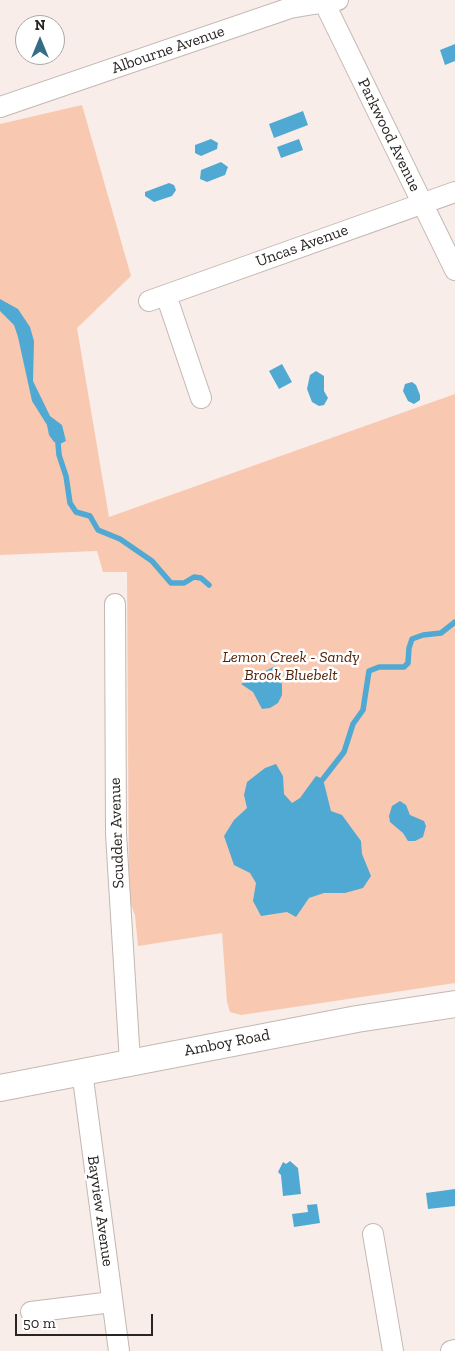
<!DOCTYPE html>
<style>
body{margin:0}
#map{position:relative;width:455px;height:1351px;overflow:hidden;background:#f8ede8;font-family:"Zilla Slab",serif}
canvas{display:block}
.north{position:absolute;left:15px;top:15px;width:50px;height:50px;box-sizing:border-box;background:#fff;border:1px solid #a9a8a7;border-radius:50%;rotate:0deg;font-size:14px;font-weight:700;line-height:20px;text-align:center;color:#292523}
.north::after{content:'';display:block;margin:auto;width:18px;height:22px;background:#356d87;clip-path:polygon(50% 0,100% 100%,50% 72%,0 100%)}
.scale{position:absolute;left:15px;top:1314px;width:138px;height:22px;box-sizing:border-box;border:2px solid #292523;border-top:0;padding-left:6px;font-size:15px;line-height:18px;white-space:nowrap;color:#292523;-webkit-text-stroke:4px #fff;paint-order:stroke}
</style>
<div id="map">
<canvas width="455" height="1351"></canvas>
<div class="north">N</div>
<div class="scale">50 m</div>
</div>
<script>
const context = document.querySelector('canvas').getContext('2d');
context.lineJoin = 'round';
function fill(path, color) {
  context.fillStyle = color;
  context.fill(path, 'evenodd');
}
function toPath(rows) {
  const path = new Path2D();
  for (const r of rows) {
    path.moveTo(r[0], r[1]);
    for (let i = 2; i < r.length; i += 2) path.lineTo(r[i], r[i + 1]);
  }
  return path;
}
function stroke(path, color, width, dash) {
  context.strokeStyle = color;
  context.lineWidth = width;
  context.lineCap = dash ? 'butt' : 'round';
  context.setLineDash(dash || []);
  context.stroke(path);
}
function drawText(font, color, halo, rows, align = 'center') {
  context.font = font + ' "Zilla Slab",serif';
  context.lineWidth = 5;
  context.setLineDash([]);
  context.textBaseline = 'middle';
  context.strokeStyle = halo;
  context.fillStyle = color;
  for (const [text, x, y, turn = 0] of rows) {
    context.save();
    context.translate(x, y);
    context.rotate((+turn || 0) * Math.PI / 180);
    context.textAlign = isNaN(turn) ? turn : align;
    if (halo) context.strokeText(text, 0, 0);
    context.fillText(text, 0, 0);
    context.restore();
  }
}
fill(toPath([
 [82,105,131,276,77,328,109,517,455,394,455,983,241,1015,230,1012,227,1002,222,933,138,946,135,915,129,900,127,572,103,572,97,551,0,555,0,124]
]), '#f9c8b0');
fill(toPath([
 [455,44,455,61,445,65,440,50],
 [303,111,308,125,274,138,269,124],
 [211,139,218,143,217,149,201,156,195,153,195,145],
 [299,139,303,150,281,158,277,147],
 [221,162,228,167,225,175,207,182,200,179,201,170],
 [169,183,174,185,176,190,172,196,154,202,145,196,145,192],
 [0,299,18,309,30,327,34,341,33,381,50,416,62,425,66,441,60,444,54,442,49,435,47,425,32,401,18,337,14,325,0,311],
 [282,364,292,382,279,389,269,371],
 [316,371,324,376,324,391,328,398,324,405,319,406,312,402,307,389,310,375],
 [412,382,416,385,420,395,420,400,414,404,408,401,403,391,405,384],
 [275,666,277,667,282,685,282,695,278,703,270,708,262,709,253,692,241,684],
 [276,764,283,776,284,794,292,803,300,798,316,776,323,779,331,811,342,815,361,841,362,854,371,876,363,888,345,893,324,893,309,898,296,917,287,912,261,916,253,901,256,883,250,873,234,865,224,836,234,820,247,808,244,795,247,782,265,768],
 [400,801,406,805,410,815,424,821,426,826,423,837,415,841,408,841,403,833,390,822,389,816,392,806],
 [290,1161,298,1168,301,1194,283,1196,281,1175,278,1172,283,1162,286,1164],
 [455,1189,455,1206,428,1209,426,1193],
 [317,1204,320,1223,294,1227,292,1214,308,1212,307,1205]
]), '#50a9d3');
stroke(toPath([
 [58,443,59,455,66,476,70,503,76,512,90,516,98,530,120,539,152,561,171,583,184,583,194,577,201,578,209,585],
 [323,779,344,752,353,724,363,710,369,671,379,667,404,667,408,663,409,648,412,639,423,635,441,633,455,622]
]), '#50a9d3', 5.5);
const minor = toPath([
 [323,0,455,270],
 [0,107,290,8,338,0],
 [166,295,201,398],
 [149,301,455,192],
 [115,604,116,834,130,1062],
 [82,1071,119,1351],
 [373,1234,393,1351],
 [31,1312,112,1302],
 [451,1351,455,1350]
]);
const major = toPath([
 [0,1088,357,1019,455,1004]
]);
stroke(minor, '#c3b8b4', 22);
stroke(major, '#c3b8b4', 28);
stroke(minor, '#fff', 20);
stroke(major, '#fff', 26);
drawText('16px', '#292523', '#fff', [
 ["Albourne Avenue",168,50,-19],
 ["Parkwood Avenue",389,135,64],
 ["Uncas Avenue",302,246,-20],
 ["Scudder Avenue",117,833,-92],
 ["Amboy Road",227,1043,-11],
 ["Bayview Avenue",100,1211,82]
]);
drawText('italic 16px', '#522206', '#fff', [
 ["Lemon Creek - Sandy",291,657],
 ["Brook Bluebelt",291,675]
]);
</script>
